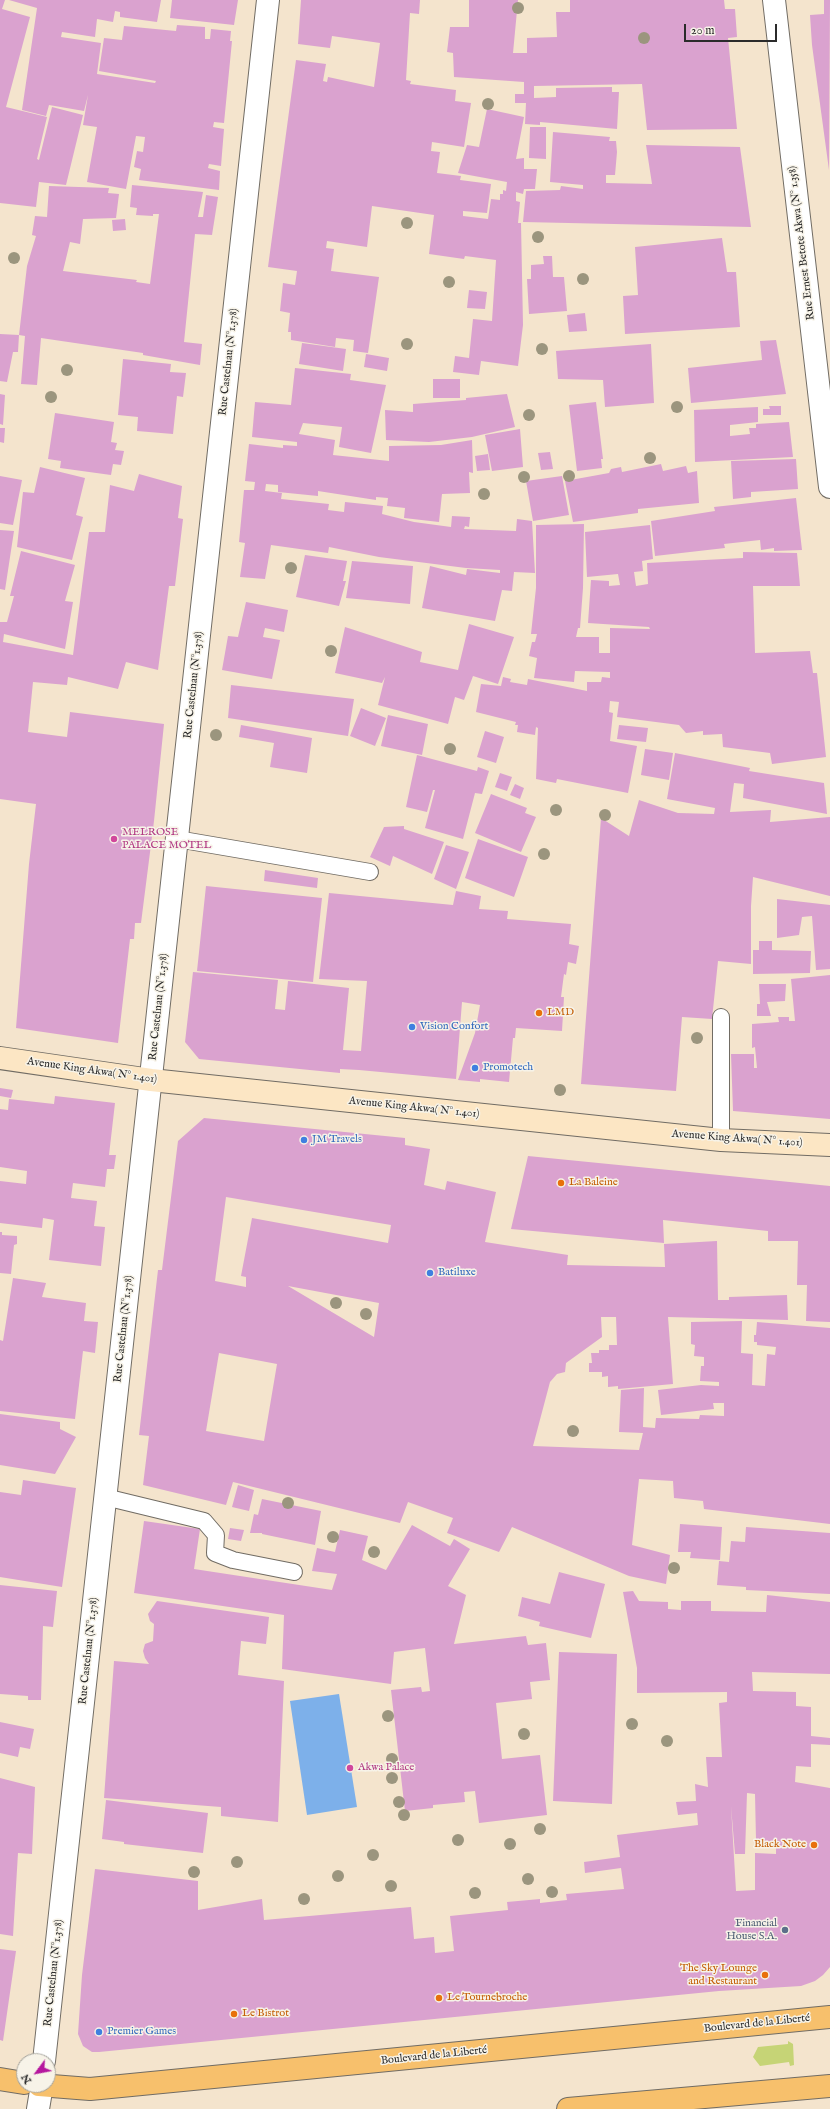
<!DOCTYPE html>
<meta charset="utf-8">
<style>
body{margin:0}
#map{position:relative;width:830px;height:2109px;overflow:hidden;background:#f4e4cd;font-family:"IM FELL English",serif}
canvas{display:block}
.north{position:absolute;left:16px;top:2053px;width:40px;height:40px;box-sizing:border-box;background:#f7f3e8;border:1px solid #a5a39c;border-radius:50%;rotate:238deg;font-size:11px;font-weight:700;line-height:16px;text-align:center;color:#2b2b2b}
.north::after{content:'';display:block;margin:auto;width:14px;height:18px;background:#b5179e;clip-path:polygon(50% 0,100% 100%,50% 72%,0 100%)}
.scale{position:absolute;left:684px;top:24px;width:93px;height:18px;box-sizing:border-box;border:2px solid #2b2b2b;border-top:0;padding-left:5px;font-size:12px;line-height:14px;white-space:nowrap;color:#2b2b2b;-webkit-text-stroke:3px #f7f3e8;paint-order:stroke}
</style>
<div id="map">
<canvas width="830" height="2109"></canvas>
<div class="north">N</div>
<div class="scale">20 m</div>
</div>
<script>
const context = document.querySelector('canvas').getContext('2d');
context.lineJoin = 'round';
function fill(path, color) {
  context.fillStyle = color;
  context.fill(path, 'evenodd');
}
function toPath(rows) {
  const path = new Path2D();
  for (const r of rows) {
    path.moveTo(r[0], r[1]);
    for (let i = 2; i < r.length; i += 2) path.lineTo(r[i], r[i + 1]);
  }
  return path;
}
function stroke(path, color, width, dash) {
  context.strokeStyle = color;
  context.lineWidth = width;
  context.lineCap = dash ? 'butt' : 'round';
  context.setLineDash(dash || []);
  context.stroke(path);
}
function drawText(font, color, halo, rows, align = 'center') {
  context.font = font + ' "IM FELL English",serif';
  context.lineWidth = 3;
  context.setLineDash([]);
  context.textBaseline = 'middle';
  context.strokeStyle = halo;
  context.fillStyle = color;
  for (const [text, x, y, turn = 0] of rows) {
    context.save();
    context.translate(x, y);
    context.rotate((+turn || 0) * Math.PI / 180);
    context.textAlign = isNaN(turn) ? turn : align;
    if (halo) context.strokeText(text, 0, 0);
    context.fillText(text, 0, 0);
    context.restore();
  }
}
fill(toPath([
 [788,2041,793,2044,794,2065,790,2066,789,2062,760,2066,753,2057,758,2047,788,2044]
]), '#c6d476');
fill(toPath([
 [339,1694,357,1807,307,1815,290,1701]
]), '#7db0ea');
fill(toPath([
 [0,0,5,0,2,9,30,17,6,107,47,117,37,159,39,160,52,107,83,115,66,185,39,182,36,207,0,203],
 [9,0,161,0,157,22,120,17,120,12,115,11,113,22,97,19,95,37,62,32,61,37,101,43,97,74,155,83,156,81,99,71,104,38,122,40,124,26,176,31,177,25,205,27,205,39,210,39,211,29,231,31,230,41,232,41,224,123,214,122,213,127,224,129,221,166,209,164,208,168,220,171,219,190,139,180,141,169,134,167,137,151,143,152,145,137,136,136,126,189,87,182,97,127,83,125,88,95,84,111,49,105,46,116,22,110,37,8],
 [172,0,238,0,234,25,170,18],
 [301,0,420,0,419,14,410,13,406,80,411,81,410,84,456,90,455,101,471,103,464,147,432,142,431,151,440,152,437,173,461,176,460,180,491,184,487,213,463,211,463,216,488,219,491,199,500,200,500,194,503,194,503,190,506,191,507,182,458,173,467,145,479,147,487,109,524,117,516,159,524,158,524,169,537,169,535,189,524,189,523,194,516,192,516,201,520,202,518,223,521,223,523,325,518,366,481,361,479,375,453,372,455,356,469,358,473,319,492,321,496,260,465,256,464,259,429,254,434,215,372,206,367,247,327,241,326,248,334,249,331,271,379,277,368,353,353,351,354,340,336,338,335,347,291,340,291,332,288,332,290,313,280,311,283,283,295,285,297,271,268,267,296,60,326,64,323,81,327,82,328,77,374,87,380,43,332,36,330,48,298,44],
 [469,0,518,0,513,53,527,53,527,38,557,37,556,12,570,12,570,0,724,0,725,9,735,9,737,37,728,38,737,129,647,130,642,84,534,86,534,98,556,97,556,88,612,87,612,92,619,92,617,129,540,122,540,125,525,124,526,103,515,103,515,94,524,94,524,82,454,77,453,53,447,52,450,27,469,27],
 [824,0,830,0,829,170,812,45,810,15,824,14],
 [530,127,546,127,546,159,529,158],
 [553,132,610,137,609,141,616,141,617,152,615,175,606,175,606,183,652,184,646,145,740,147,751,227,523,222,526,191,560,190,561,186,583,189,583,185,550,182],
 [132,185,203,192,198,217,203,217,206,195,218,197,212,235,195,234,184,342,202,344,200,365,143,355,143,353,41,338,37,385,21,384,25,336,19,335,27,266,36,236,32,235,35,216,47,217,49,186,109,188,108,193,119,194,116,218,83,219,80,244,70,242,63,271,137,280,136,282,150,284,159,214,153,214,153,216,136,215,137,208,130,207],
 [125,219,126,230,113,231,112,220],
 [722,238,727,272,736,272,740,327,625,334,623,296,638,295,635,247],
 [543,256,552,256,553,277,564,277,567,311,529,314,527,279,531,279,531,265,544,264],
 [469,290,487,292,485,309,467,308],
 [585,313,587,331,569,332,567,315],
 [0,334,19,335,18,352,13,352,7,382,0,381],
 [776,340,786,394,691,403,688,368,762,360,760,341],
 [302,343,346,349,343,371,299,364],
 [651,344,654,403,605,407,603,380,558,379,556,351],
 [366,354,389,358,387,371,364,367],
 [123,359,171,364,170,372,186,373,183,397,177,396,173,434,137,431,138,417,118,415],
 [295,368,351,374,350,380,386,385,371,453,339,447,342,427,303,423,299,434,335,440,333,455,389,461,389,446,441,445,472,440,473,473,469,472,470,493,442,494,439,522,404,518,405,508,387,506,388,498,376,497,376,500,318,491,318,496,278,492,278,485,266,484,265,491,282,493,281,499,329,504,328,510,344,512,345,502,383,506,382,514,414,522,451,527,452,516,470,517,469,527,465,526,464,529,516,531,517,519,532,521,535,573,514,572,512,591,502,590,495,621,422,608,430,566,466,575,467,569,500,573,500,570,466,568,379,557,329,547,328,553,271,545,265,579,240,577,245,543,239,542,244,490,254,490,255,482,245,481,249,444,283,448,283,445,297,446,297,442,252,437,255,402,291,405],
 [433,379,460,379,460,398,433,398],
 [0,394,5,395,3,425,0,424],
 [507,394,515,427,472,437,429,442,386,440,385,410,413,412,413,404,466,400,466,398],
 [596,402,603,459,601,459,602,468,577,471,569,405],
 [769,406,781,406,781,415,763,415,763,409,770,409],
 [758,407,758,422,730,425,730,436,750,434,749,428,756,428,756,424,789,422,793,457,695,462,694,410],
 [55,413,114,422,111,442,117,443,115,450,124,451,121,465,113,464,111,475,60,468,61,461,48,459],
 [0,428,5,428,4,443,0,442],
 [520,429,523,467,492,471,485,435],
 [550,452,553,469,541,470,538,453],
 [488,454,490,470,477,471,475,456],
 [796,459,798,489,751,492,751,497,733,499,731,461],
 [661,464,663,471,686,466,688,473,697,471,699,503,638,509,638,513,573,522,565,481,609,473,611,469,621,467,622,472],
 [40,467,85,478,76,515,83,517,72,560,17,547,23,492,34,493],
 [139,474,182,486,178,518,183,519,175,586,169,586,158,670,126,662,118,689,68,677,67,685,33,682,28,732,67,737,70,712,164,724,154,821,141,923,135,923,134,939,130,939,118,1043,16,1028,29,864,36,804,0,799,0,622,7,622,14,596,10,596,21,551,75,565,65,601,73,602,65,649,4,634,3,642,73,655,89,532,105,532,110,485,134,491],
 [0,476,22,480,13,525,0,523],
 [562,476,569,515,533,521,526,481],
 [796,498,802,550,774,551,774,548,761,550,760,540,724,544,725,548,655,556,651,521,715,511,714,507],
 [584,524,583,588,580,628,578,628,576,637,599,637,599,653,610,653,610,628,650,629,649,627,588,623,591,580,609,581,609,586,620,585,618,574,587,577,585,532,650,525,653,559,642,561,643,571,634,572,636,586,648,584,647,563,743,558,743,552,797,553,800,586,753,586,755,653,810,651,813,673,817,673,826,757,772,764,770,753,723,747,722,734,703,735,703,731,686,733,679,725,617,717,619,702,610,701,609,712,613,713,610,741,637,746,628,793,557,779,556,783,536,779,538,728,536,727,535,735,517,732,518,725,515,725,516,722,476,712,481,684,501,686,503,677,511,679,510,682,527,685,528,679,587,691,587,682,601,682,602,677,610,678,610,672,575,671,574,682,534,678,537,658,529,656,532,642,535,642,537,634,531,634,536,588,536,525],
 [0,530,14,531,5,590,0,589],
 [305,555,347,561,343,581,346,581,339,606,296,597],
 [352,561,413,566,410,604,346,598],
 [246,602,288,610,284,632,265,628,263,637,280,640,272,679,222,670,228,636,238,637],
 [469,624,514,637,498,684,473,676,464,700,455,697,448,724,378,705,385,677,382,683,335,673,345,627,422,652,420,662,458,670],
 [231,685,354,699,348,736,228,718],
 [361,708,386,718,375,746,350,736],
 [388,715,428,724,422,755,381,746],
 [241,725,312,738,307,773,270,767,274,743,239,737],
 [619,725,648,728,646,742,617,739],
 [485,731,504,737,496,763,477,757],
 [645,749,673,753,669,780,641,775],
 [675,753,750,768,749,771,824,783,827,814,743,798,744,784,734,783,730,812,771,810,770,822,830,817,830,896,753,877,751,906,751,964,718,961,712,1019,682,1017,676,1091,581,1084,601,818,629,836,639,800,678,813,714,814,715,808,667,799],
 [417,755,477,771,478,767,489,771,482,794,475,793,463,839,425,828,435,790,433,790,427,812,406,807],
 [500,773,512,777,507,791,495,787],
 [515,784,524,788,520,799,510,795],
 [491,794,527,808,525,813,536,817,521,852,475,833],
 [404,826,404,829,444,842,432,874,393,856,390,866,370,857,384,827],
 [478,839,528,857,514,897,465,878],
 [446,845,469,852,456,889,434,879],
 [265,870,318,878,317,888,264,881],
 [206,886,322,898,313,982,197,971],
 [456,891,481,896,479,909,508,911,507,919,571,924,569,944,579,946,576,964,568,962,566,975,564,974,561,997,564,997,562,1031,516,1028,515,1038,513,1038,509,1082,480,1079,480,1082,458,1080,475,1033,480,1005,462,1002,456,1079,359,1070,340,1069,340,1073,199,1059,185,1042,193,972,278,980,275,1009,285,1010,288,981,349,988,343,1050,361,1051,367,981,319,979,329,893,453,905],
 [777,899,830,905,830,969,816,970,812,916,802,917,799,935,777,938],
 [759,941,772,941,772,950,811,951,810,973,753,974,753,950,759,950],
 [830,975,830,1119,733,1111,731,1054,754,1054,754,1068,757,1068,755,1047,752,1048,752,1024,779,1022,778,1017,789,1017,789,1021,795,1021,791,979],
 [759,984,786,984,785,1001,767,1002,771,1016,757,1016,757,1004,760,1004],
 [0,1088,13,1090,11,1098,0,1096],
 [55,1096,115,1103,109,1155,116,1155,114,1169,107,1169,105,1187,73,1183,71,1198,97,1201,94,1226,105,1227,101,1266,49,1260,54,1220,43,1218,42,1228,0,1223,0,1181,26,1184,27,1171,0,1167,0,1109,8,1110,9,1099,54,1104],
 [204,1118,405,1138,405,1145,430,1149,424,1185,445,1190,447,1181,496,1192,485,1242,568,1255,567,1265,665,1267,664,1244,717,1241,718,1300,729,1300,729,1297,787,1295,788,1320,668,1317,673,1384,618,1389,618,1386,608,1387,608,1376,602,1377,602,1372,589,1372,589,1363,592,1363,591,1353,599,1353,599,1350,609,1350,609,1345,617,1345,616,1317,601,1317,602,1337,566,1363,565,1372,557,1374,550,1382,533,1446,639,1450,643,1433,619,1432,621,1390,644,1388,643,1427,655,1428,656,1418,699,1419,700,1415,724,1416,724,1403,713,1403,714,1409,661,1415,658,1390,701,1385,719,1386,719,1382,700,1381,701,1366,704,1366,704,1357,694,1356,695,1345,691,1344,691,1322,742,1321,741,1353,753,1354,752,1385,765,1386,767,1354,775,1355,776,1347,757,1345,757,1342,754,1342,754,1335,756,1335,757,1322,830,1328,830,1524,704,1509,703,1501,674,1498,673,1481,639,1479,632,1545,670,1555,666,1584,629,1576,512,1527,499,1552,447,1533,453,1518,408,1502,400,1523,233,1482,226,1505,143,1485,149,1436,139,1435,158,1270,162,1270,178,1141],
 [226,1197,391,1225,388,1243,252,1218,241,1276,246,1277,246,1287,215,1281],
 [288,1286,379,1303,374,1337],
 [219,1353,277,1364,264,1441,206,1431],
 [528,1156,830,1186,830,1322,806,1321,807,1285,797,1285,798,1241,768,1241,768,1231,663,1220,664,1243,511,1229],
 [0,1232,2,1232,2,1235,17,1236,17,1244,14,1245,11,1274,0,1273],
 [13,1278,46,1283,42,1297,86,1303,84,1321,98,1322,95,1353,83,1351,75,1419,0,1411,0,1340,3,1341],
 [0,1414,60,1422,60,1429,76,1437,55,1474,0,1465],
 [23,1480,76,1488,62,1587,0,1577,0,1492,21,1495],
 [238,1485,254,1490,249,1511,232,1507],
 [262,1499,321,1511,315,1545,262,1534,262,1533,250,1533,254,1514,258,1515],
 [144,1521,200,1529,194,1569,332,1590,337,1574,312,1571,317,1548,335,1552,340,1530,368,1536,362,1560,386,1570,412,1525,450,1546,454,1539,470,1549,448,1586,466,1595,454,1644,526,1636,528,1645,546,1643,550,1680,530,1682,532,1699,496,1703,502,1759,540,1755,547,1815,479,1823,475,1791,464,1792,465,1802,433,1805,433,1808,405,1811,391,1690,421,1687,422,1692,430,1691,425,1648,394,1652,391,1684,282,1669,284,1615,134,1593],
 [680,1524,722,1527,720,1560,690,1558,691,1552,678,1552],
 [746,1527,830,1533,830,1594,746,1590,746,1587,717,1585,719,1561,729,1562,731,1541,745,1542],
 [230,1528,244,1530,241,1541,228,1539],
 [559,1572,605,1584,591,1638,539,1626,540,1622,518,1616,522,1597,550,1604],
 [0,1585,57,1591,53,1627,43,1626,41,1700,28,1700,28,1696,0,1694],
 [633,1591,639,1601,668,1602,668,1609,681,1610,681,1601,711,1601,711,1611,766,1612,767,1595,830,1602,830,1674,752,1672,753,1691,796,1692,796,1706,811,1707,811,1736,830,1738,830,1745,811,1744,811,1767,796,1766,795,1782,830,1788,830,1967,823,1975,815,1981,801,1986,719,1991,99,2052,92,2052,83,2046,78,2034,82,1975,95,1869,198,1881,198,1910,262,1899,264,1920,411,1907,414,1939,434,1937,435,1953,454,1951,450,1916,508,1910,507,1902,540,1899,540,1903,567,1900,566,1894,624,1889,621,1868,585,1873,584,1862,620,1857,617,1835,698,1825,697,1813,678,1815,676,1802,696,1801,695,1784,708,1787,706,1757,722,1757,719,1703,727,1702,727,1692,637,1693,637,1668,623,1592],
 [747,1793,755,1794,756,1840,776,1842,776,1854,755,1853,755,1890,736,1891,731,1806,735,1854,745,1854],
 [157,1601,269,1617,266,1644,241,1641,238,1675,284,1681,278,1822,221,1816,221,1807,104,1798,114,1661,149,1664,145,1658,143,1651,145,1644,153,1641,154,1624,150,1621,148,1614],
 [559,1652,617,1654,612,1804,553,1801],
 [0,1722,34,1729,30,1749,20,1747,18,1757,0,1753],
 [0,1778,35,1787,32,1854,18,1853,13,1936,0,1934],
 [106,1800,208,1813,203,1853,124,1844,124,1842,102,1839],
 [0,1949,16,1951,3,2041,0,2040]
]), '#daa2cf');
const lane = toPath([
 [177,839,370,872],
 [721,1140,721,1017],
 [105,1497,204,1521,216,1535,215,1553,233,1560,294,1572]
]);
const street = toPath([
 [774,0,830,487],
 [44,2061,268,0],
 [38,2109,42,2085]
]);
const secondary = toPath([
 [0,1058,151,1080,721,1140,830,1145]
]);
const primary = toPath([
 [0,2079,24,2083],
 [39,2085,90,2089,830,2017],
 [568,2109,830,2086]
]);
stroke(lane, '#716c64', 18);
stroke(street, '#716c64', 24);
stroke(secondary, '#716c64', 24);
stroke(primary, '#716c64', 24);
stroke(lane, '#fff', 16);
stroke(street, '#fff', 22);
stroke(secondary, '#fce6c4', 22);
stroke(primary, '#f7c06c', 22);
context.fillStyle = '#9b957e';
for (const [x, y] of [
 [518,8],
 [644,38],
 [488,104],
 [407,223],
 [538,237],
 [14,258],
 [583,279],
 [449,282],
 [407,344],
 [542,349],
 [67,370],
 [51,397],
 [677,407],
 [529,415],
 [650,458],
 [569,476],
 [524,477],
 [484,494],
 [291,568],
 [331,651],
 [216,735],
 [450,749],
 [556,810],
 [605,815],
 [544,854],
 [697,1038],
 [560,1090],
 [336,1303],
 [366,1314],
 [573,1431],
 [288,1503],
 [333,1537],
 [374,1552],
 [674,1568],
 [388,1716],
 [632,1724],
 [524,1734],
 [667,1741],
 [392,1759],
 [392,1778],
 [399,1802],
 [404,1815],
 [540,1829],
 [458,1840],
 [510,1844],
 [373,1855],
 [237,1862],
 [194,1872],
 [338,1876],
 [528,1879],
 [391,1886],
 [552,1892],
 [475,1893],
 [304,1899]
]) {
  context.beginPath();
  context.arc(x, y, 6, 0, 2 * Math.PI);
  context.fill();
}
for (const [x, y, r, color] of [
 [114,839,4,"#d1479c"],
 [539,1013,4,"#e8710a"],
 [412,1027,4,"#3f7fe0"],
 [475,1068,4,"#3f7fe0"],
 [304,1140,4,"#3f7fe0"],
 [561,1183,4,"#e8710a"],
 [430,1273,4,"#3f7fe0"],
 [350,1768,4,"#d1479c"],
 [814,1845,4,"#e8710a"],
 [785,1930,4,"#5c6f8a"],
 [765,1975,4,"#e8710a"],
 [439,1998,4,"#e8710a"],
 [234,2014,4,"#e8710a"],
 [99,2032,4,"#3f7fe0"]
]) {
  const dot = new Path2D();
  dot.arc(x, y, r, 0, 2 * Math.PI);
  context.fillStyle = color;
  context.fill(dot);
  stroke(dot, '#f7f3e8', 1.5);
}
drawText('11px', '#2b2b2b', '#f7f3e8', [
 ["Rue Ernest Betote Akwa (N° 1.358)",802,243,-97],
 ["Rue Castelnau (N°1.378)",229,362,-84],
 ["Rue Castelnau (N°1.378)",194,685,-84],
 ["Rue Castelnau (N°1.378)",159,1007,-84],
 ["Avenue King Akwa( N° 1.401)",92,1071,8],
 ["Avenue King Akwa( N° 1.401)",414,1108,6],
 ["Avenue King Akwa( N° 1.401)",737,1139,4],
 ["Rue Castelnau (N°1.378)",124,1329,-84],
 ["Rue Castelnau (N°1.378)",89,1651,-84],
 ["Rue Castelnau (N°1.378)",54,1973,-84],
 ["Boulevard de la Liberté",757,2024,-6],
 ["Boulevard de la Liberté",434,2056,-6]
]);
drawText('11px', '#b23c85', '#f7f3e8', [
 ["MELROSE",122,833],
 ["PALACE MOTEL",122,846],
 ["Akwa Palace",358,1768]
], 'left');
drawText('11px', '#c56008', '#f7f3e8', [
 ["LMD",547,1013],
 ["La Baleine",569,1183],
 ["Black Note",806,1845,"right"],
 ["The Sky Lounge",757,1969,"right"],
 ["and Restaurant",757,1982,"right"],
 ["Le Tournebroche",447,1998],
 ["Le Bistrot",242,2014]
], 'left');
drawText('11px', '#366cbe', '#f7f3e8', [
 ["Vision Confort",420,1027],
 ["Promotech",483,1068],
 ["JM Travels",312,1140],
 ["Batiluxe",438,1273],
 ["Premier Games",107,2032]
], 'left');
drawText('11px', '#4e5e75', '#f7f3e8', [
 ["Financial",777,1924],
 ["House S.A.",777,1937]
], 'right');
</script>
